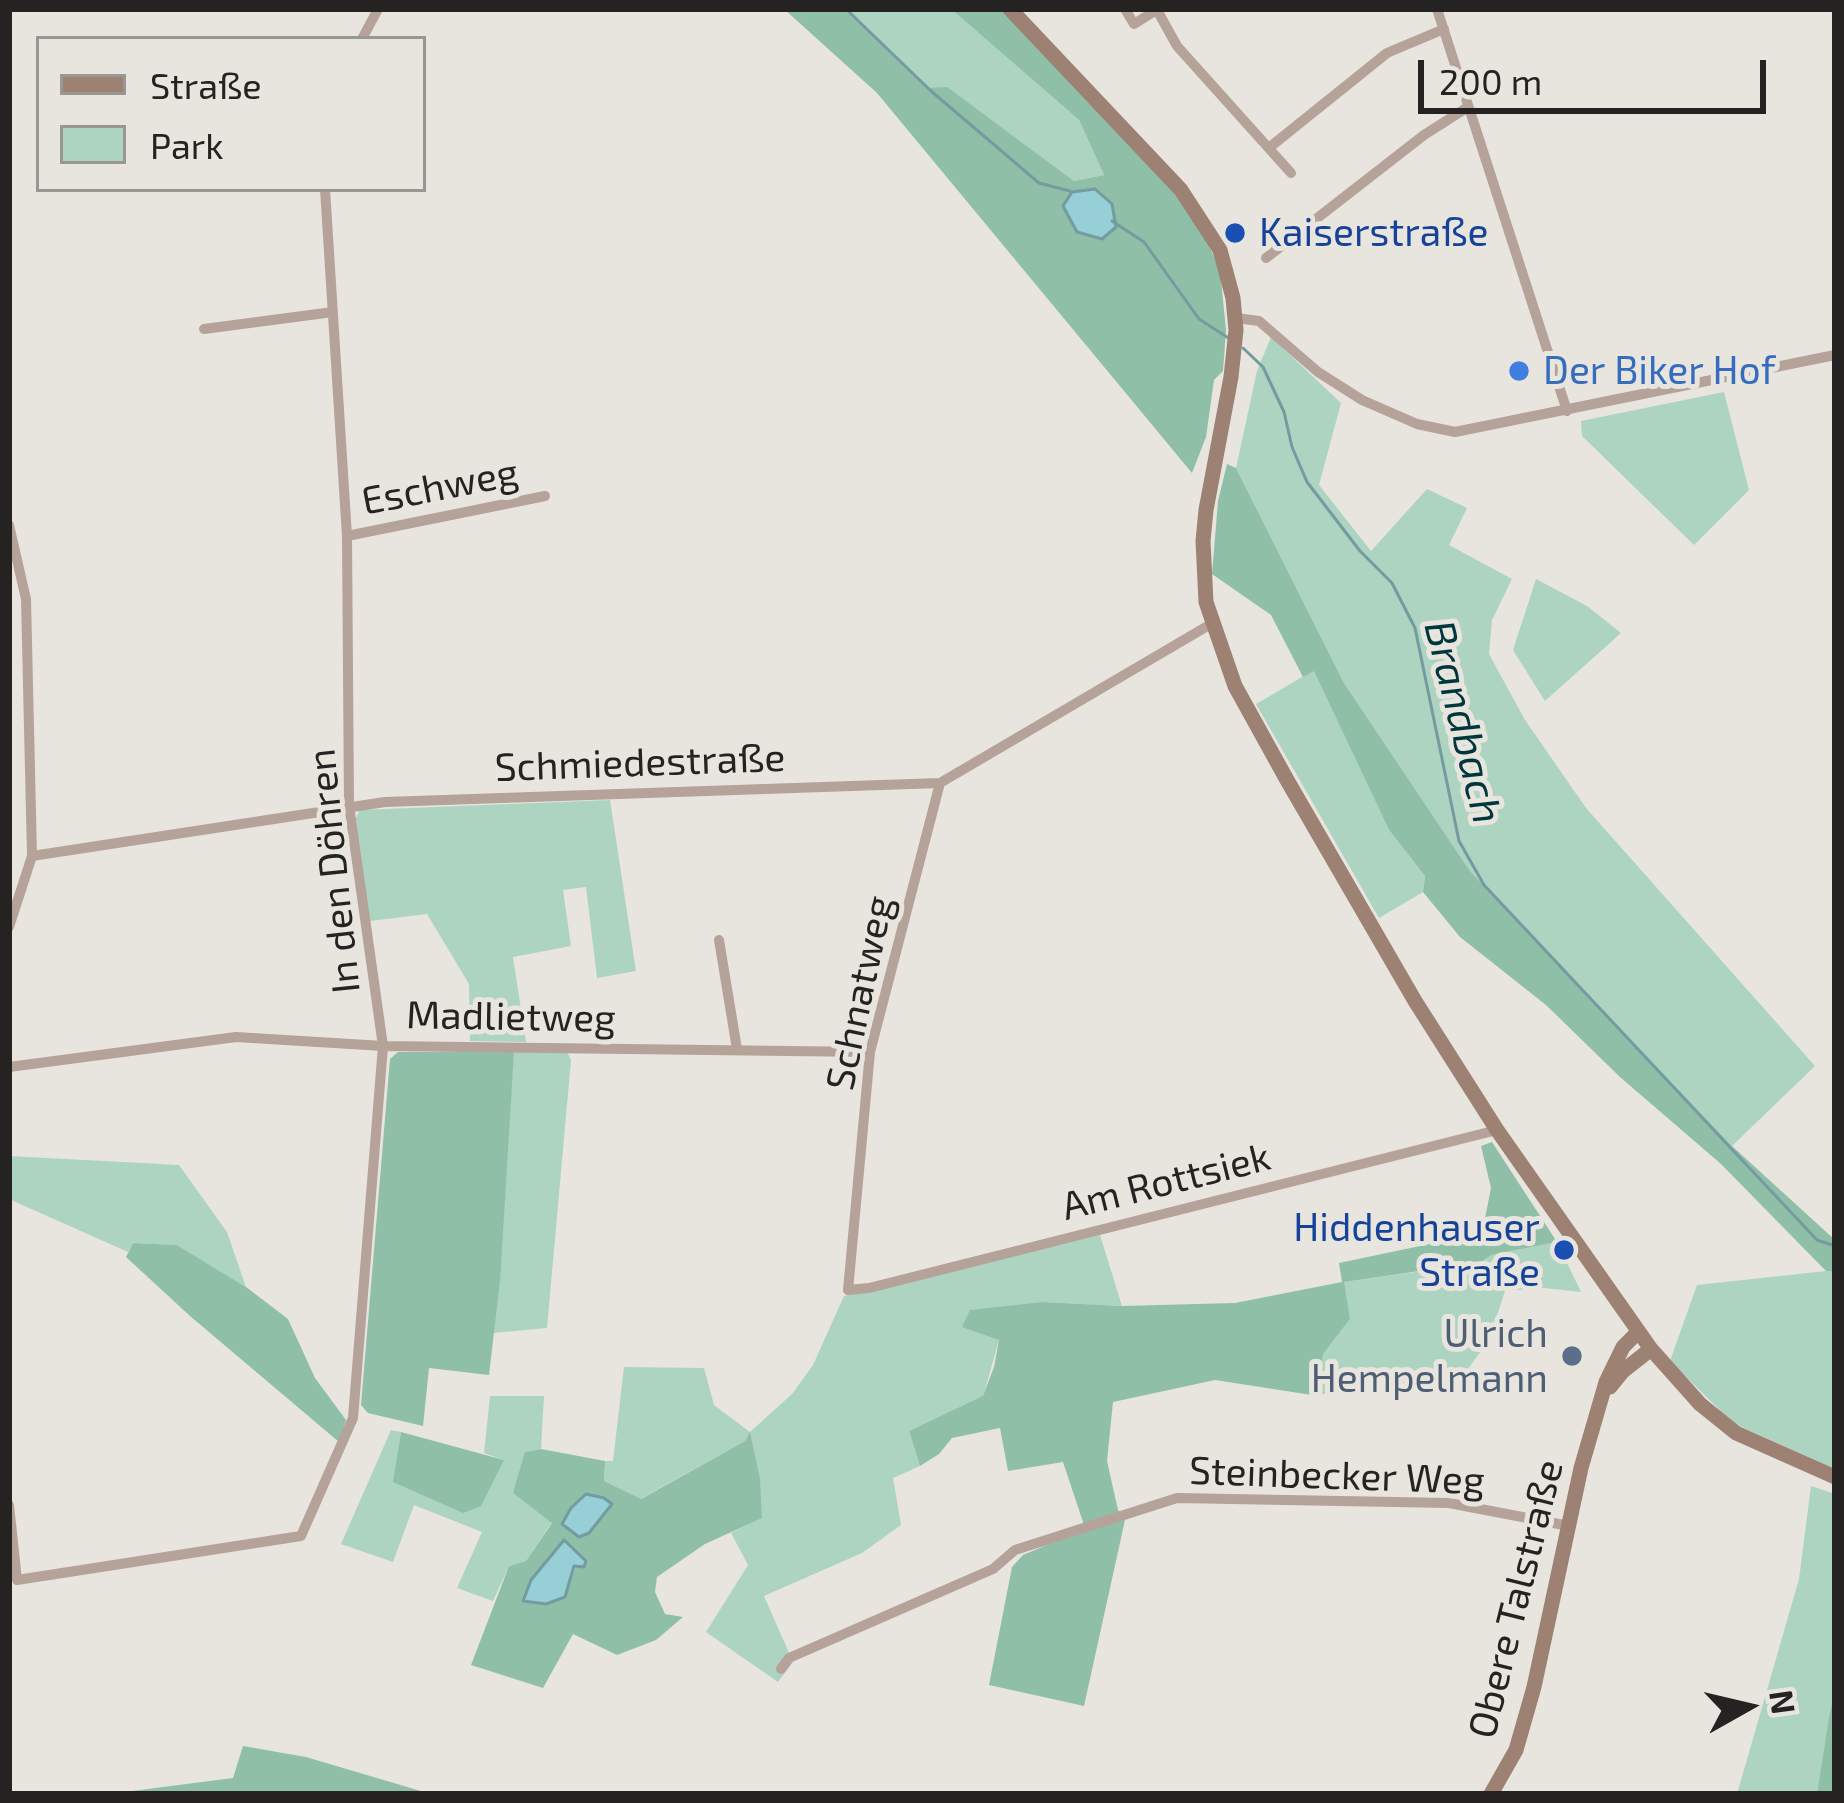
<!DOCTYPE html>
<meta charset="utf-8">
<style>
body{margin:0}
#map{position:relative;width:1844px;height:1803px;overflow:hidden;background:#e7e5de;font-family:"Exo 2",sans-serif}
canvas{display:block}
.frame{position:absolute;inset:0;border:12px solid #242321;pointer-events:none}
.legend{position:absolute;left:36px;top:36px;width:390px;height:156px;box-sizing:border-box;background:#e7e5de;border:3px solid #999792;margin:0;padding:15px 21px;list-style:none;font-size:36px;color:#242321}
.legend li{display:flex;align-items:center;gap:24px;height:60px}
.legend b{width:60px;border:3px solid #999792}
.north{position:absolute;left:1688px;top:1647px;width:120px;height:120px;-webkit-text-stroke:9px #e7e5de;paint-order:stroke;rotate:82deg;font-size:33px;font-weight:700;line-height:48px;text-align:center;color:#242321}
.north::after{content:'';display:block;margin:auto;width:42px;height:54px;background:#242321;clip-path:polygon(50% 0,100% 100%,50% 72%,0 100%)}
.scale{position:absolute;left:1418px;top:60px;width:348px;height:54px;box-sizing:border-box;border:6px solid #242321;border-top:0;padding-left:15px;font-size:36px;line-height:42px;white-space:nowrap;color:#242321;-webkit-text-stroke:9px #e7e5de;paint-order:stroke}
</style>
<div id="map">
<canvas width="1844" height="1803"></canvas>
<div class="frame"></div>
<ul class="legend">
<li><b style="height:15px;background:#9d8173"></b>Straße</li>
<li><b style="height:33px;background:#add4c1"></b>Park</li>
</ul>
<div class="north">N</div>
<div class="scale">200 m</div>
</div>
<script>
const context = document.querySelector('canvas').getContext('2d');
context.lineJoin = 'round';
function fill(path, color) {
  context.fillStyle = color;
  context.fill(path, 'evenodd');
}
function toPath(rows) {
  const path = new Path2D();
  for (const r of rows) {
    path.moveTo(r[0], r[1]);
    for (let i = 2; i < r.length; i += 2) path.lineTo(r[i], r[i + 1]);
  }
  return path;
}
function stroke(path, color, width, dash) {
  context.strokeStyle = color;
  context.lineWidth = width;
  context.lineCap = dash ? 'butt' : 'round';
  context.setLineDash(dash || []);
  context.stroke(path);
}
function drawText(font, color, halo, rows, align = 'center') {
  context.font = font + ' "Exo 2",sans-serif';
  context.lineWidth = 10;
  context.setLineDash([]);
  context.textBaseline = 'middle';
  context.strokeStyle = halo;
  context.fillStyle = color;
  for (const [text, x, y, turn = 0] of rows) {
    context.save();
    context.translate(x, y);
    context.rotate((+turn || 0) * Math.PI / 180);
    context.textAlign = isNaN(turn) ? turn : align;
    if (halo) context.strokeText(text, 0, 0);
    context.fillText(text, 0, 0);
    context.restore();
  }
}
fill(toPath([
 [847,9,951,9,1079,120,1104,175,1074,181,947,88,927,88],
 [1271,337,1341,403,1319,485,1371,551,1427,489,1467,508,1449,545,1512,579,1492,620,1489,654,1525,720,1586,808,1815,1066,1732,1146,1470,871,1344,683,1236,468,1257,371],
 [1724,392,1749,490,1694,545,1582,436,1581,421],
 [1536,579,1587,606,1621,633,1545,701,1513,650],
 [1314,670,1389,830,1425,876,1423,892,1379,918,1256,704],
 [610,800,636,971,597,978,586,887,563,890,571,946,513,957,526,1042,470,1041,469,984,427,914,370,921,356,818,360,810],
 [514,1052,567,1052,571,1060,547,1328,493,1333],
 [9,1156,179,1165,227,1232,246,1287,177,1245,133,1243,128,1252,9,1199],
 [1100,1235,1122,1306,1043,1302,999,1340,983,1397,909,1431,920,1466,893,1478,901,1525,862,1553,764,1596,793,1662,778,1682,706,1632,748,1565,731,1533,762,1517,749,1434,745,1441,640,1499,604,1481,605,1461,613,1461,624,1367,704,1368,714,1405,750,1432,792,1394,813,1365,844,1296],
 [1557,1242,1581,1292,1544,1288,1505,1291,1489,1340,1457,1384,1312,1395,1324,1353,1350,1319,1343,1282,1482,1263,1491,1255],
 [1826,1271,1835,1272,1835,1469,1733,1423,1670,1361,1697,1285],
 [490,1396,544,1396,541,1449,525,1452,552,1522,526,1561,509,1566,493,1601,457,1588,482,1532,414,1505,393,1562,341,1544,391,1430,401,1432,394,1482,504,1460,484,1453],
 [1811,1486,1835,1494,1835,1693,1817,1794,1737,1794,1799,1579]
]), '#add4c1');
fill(toPath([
 [784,9,847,9,927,88,947,87,1074,181,1104,175,1079,120,951,9,1002,9,1177,196,1201,228,1215,259,1221,280,1226,330,1223,371,1214,380,1206,437,1192,473,877,93],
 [1227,464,1236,468,1344,683,1470,871,1732,1146,1835,1240,1835,1272,1826,1271,1721,1164,1620,1077,1546,1005,1460,937,1423,892,1425,876,1389,830,1314,671,1303,677,1271,615,1212,574,1218,501],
 [398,1052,514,1052,500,1281,489,1375,429,1368,423,1426,368,1413,361,1405,390,1059],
 [1492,1142,1557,1242,1491,1255,1482,1262,1344,1282,1350,1319,1324,1353,1312,1395,1215,1380,1113,1402,1107,1461,1118,1510,1125,1520,1084,1706,989,1685,1012,1567,1023,1555,1082,1530,1083,1522,1063,1462,1008,1471,1000,1428,952,1438,939,1454,920,1466,909,1431,983,1396,994,1367,999,1340,962,1327,970,1310,1043,1302,1122,1306,1235,1303,1342,1282,1339,1263,1482,1233,1491,1188,1481,1146],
 [133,1243,177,1245,246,1287,288,1319,315,1378,346,1420,339,1442,190,1316,126,1257],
 [401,1432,504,1460,481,1506,463,1513,393,1482],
 [750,1432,760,1479,762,1518,705,1544,657,1577,655,1592,665,1614,683,1617,656,1640,617,1655,573,1634,543,1688,471,1665,509,1566,526,1561,552,1523,513,1493,525,1452,541,1449,605,1461,604,1481,641,1499,745,1441],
 [572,1549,580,1554,568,1589,524,1593,550,1557],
 [1835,1693,1835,1794,1817,1794,1830,1712],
 [243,1746,306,1757,431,1794,109,1794,233,1778]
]), '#90bfa8');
const water = toPath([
 [1095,189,1112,204,1116,227,1102,239,1077,232,1063,206,1072,192,1095,189],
 [586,1494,604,1498,612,1504,589,1533,579,1537,562,1524,571,1508,586,1494],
 [564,1540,586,1561,584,1567,574,1566,565,1597,546,1604,523,1601,531,1580,564,1540]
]);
fill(water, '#96cfd6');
stroke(water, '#749ba0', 3);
stroke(toPath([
 [846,9,931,91,1039,183,1070,191],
 [1112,221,1144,242,1199,319,1230,339],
 [1243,348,1263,367,1284,412,1292,447,1307,482,1360,551,1392,583,1415,628,1459,841,1484,885,1817,1240,1835,1246]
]), '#749ba0', 3);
stroke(toPath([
 [1125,9,1134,24,1158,9],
 [1437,9,1567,411],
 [1157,10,1177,46,1291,173],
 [362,39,378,9],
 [1270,147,1387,53,1444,29],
 [1266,258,1424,135,1468,107],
 [1236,318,1259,321,1318,372,1362,400,1417,424,1455,432,1835,355],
 [204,329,333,312],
 [9,525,26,599,32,856,9,927],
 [347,536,545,496],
 [940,783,870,1052,848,1290,869,1288,1497,1130],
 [32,856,385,802,940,783,1211,624],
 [719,940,737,1049],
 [9,1067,236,1037,383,1046,870,1052],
 [9,1505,17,1580,301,1536,353,1418,383,1046,349,805,347,536,325,189],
 [781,1669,789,1658,993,1569,1015,1550,1177,1498,1449,1503,1569,1526]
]), '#b5a298', 10);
stroke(toPath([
 [1010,9,1181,190,1220,250,1233,298,1236,330,1231,377,1206,510,1203,541,1206,602,1235,686,1287,780,1415,1001,1497,1130,1651,1349,1700,1404,1736,1433,1835,1477],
 [1610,1387,1623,1371,1651,1349],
 [1491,1794,1516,1750,1534,1687,1581,1468,1606,1382,1623,1347,1638,1332]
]), '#9d8173', 15);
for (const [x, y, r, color] of [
 [1235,233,12,"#1a4fb4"],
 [1519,371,12,"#3f7fe0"],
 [1564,1250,12,"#1a4fb4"],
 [1572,1356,12,"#5c6f8a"]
]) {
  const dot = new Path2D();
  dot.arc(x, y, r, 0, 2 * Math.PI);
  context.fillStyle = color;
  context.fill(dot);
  stroke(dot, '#e7e5de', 4.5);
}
drawText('39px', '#164399', '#e7e5de', [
 ["Kaiserstraße",1259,233],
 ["Hiddenhauser",1540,1228,"right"],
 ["Straße",1540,1273,"right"]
], 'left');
drawText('39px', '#366cbe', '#e7e5de', [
 ["Der Biker Hof",1543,371]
], 'left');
drawText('39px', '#242321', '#e7e5de', [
 ["Eschweg",440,487,-11],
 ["Schmiedestraße",640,763,-2],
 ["In den Döhren",334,871,-96],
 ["Schnatweg",860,993,-78],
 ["Madlietweg",511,1017,1],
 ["Am Rottsiek",1166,1182,-14],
 ["Steinbecker Weg",1337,1476,2],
 ["Obere Talstraße",1516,1599,-76]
]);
drawText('39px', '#4e5e75', '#e7e5de', [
 ["Ulrich",1548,1334],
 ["Hempelmann",1548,1379]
], 'right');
drawText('italic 42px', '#00373d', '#e7e5de', [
 ["Brandbach",1463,722,76]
]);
</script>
